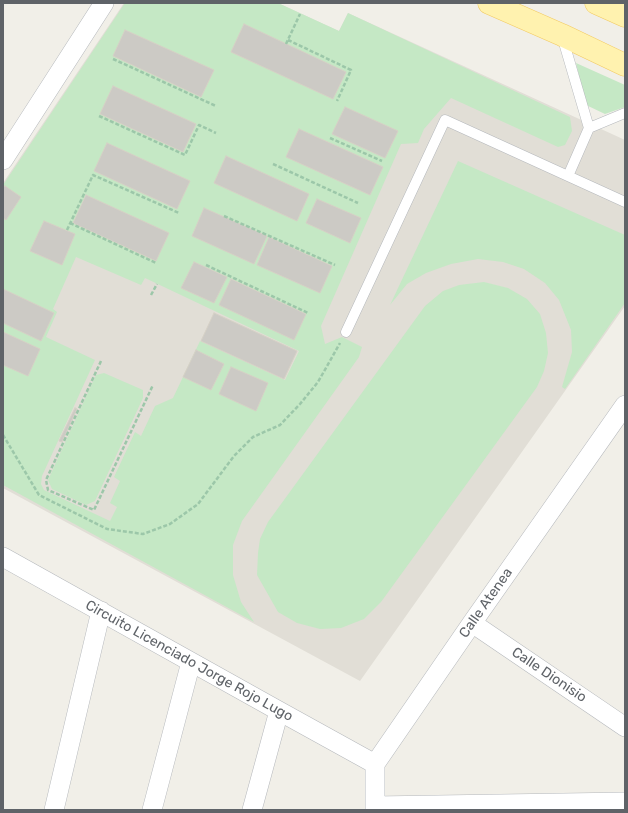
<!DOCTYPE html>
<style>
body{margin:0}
#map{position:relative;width:628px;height:813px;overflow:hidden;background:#f1efe8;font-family:Rubik,sans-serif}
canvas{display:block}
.frame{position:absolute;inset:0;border:4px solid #5f6368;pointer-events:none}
</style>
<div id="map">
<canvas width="628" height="813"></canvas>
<div class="frame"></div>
</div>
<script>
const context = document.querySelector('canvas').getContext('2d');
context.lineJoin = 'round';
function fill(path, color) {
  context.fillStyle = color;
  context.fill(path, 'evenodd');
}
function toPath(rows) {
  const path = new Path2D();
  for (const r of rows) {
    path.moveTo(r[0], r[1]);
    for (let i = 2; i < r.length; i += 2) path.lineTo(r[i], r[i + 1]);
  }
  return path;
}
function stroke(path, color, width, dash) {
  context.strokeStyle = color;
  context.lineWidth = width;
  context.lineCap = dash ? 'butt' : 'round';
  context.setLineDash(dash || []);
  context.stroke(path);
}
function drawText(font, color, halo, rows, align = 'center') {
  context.font = font + ' Rubik,sans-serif';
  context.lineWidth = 3;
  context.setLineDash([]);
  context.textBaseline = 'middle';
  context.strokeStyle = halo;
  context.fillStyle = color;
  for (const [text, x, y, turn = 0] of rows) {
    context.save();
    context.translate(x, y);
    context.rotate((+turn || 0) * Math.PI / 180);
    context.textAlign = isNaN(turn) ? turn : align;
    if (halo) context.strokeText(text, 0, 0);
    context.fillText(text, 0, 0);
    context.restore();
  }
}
fill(toPath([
 [124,3,278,3,339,31,348,13,625,140,625,306,360,681,3,488,3,183]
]), '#e1ded6');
fill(toPath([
 [125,3,278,3,339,31,348,13,570,117,572,131,565,145,558,147,451,98,424,129,418,143,401,144,321,326,325,344,342,337,362,347,359,357,242,521,233,545,233,575,241,602,254,622,3,485,3,185],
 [76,257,141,285,145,278,299,351,285,380,200,341,173,398,155,406,141,436,135,432,114,477,120,481,110,503,117,507,110,521,44,490,41,484,42,476,95,360,46,337,57,312,53,309],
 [576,63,625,85,625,107,605,114,586,105],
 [458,161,625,235,625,303,565,389,562,387,572,352,571,330,559,300,545,283,524,269,503,262,478,259,451,264,426,273,407,284,390,305],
 [484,282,508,288,527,299,540,314,546,333,548,353,544,371,537,387,381,602,364,619,341,628,320,629,297,623,278,612,257,575,258,553,260,539,268,522,425,306,443,291,459,285],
 [104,373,143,390,143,398,95,501,86,505,52,489,48,480,96,375]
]), '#c5e8c5');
const building = toPath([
 [244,24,346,72,333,99,231,52,244,24],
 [125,30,214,70,201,97,113,56,125,30],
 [113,86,196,124,183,152,100,114,113,86],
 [345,107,398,131,385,158,332,134,345,107],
 [299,129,383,167,370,195,286,157,299,129],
 [107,143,190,181,177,209,94,171,107,143],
 [226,156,309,194,297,221,214,183,226,156],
 [5,186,21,197,6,220,3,218,3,188,5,186],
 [86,195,169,233,156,261,73,223,86,195],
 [317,199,361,218,350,243,306,223,317,199],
 [204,208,267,236,254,264,192,236,204,208],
 [44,221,75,234,62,265,30,251,44,221],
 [269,237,332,266,320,293,257,265,269,237],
 [194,262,227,277,214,303,181,288,194,262],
 [231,279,306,314,294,340,219,305,231,279],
 [3,289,54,313,41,341,3,323,3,289],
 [214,313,297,351,284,379,201,341,214,313],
 [3,332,40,349,28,376,3,365,3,332],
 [196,350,224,364,211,390,183,377,196,350],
 [231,367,268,383,256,411,219,394,231,367],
 [75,408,77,409,62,442,59,441,75,408]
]);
fill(building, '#cccac5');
stroke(building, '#d6d1c6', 1);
const service = toPath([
 [562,36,589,128,568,176],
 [589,128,625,113],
 [346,332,445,120,625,202]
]);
const minor = toPath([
 [3,160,104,3],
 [3,557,279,711,375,764],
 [472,623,625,727],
 [375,806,625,802],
 [54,810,101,611],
 [152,810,191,662],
 [252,810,279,711],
 [375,810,375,764,472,623,625,405]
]);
const primary = toPath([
 [489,3,562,35,625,65],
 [596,3,625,16]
]);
stroke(service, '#b5b8bc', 11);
stroke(minor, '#b5b8bc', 20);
stroke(primary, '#f2c960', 23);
stroke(toPath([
 [288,40,351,70,337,101],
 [286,44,300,14],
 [113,59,216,106],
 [99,116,185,155,199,125,216,133],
 [330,138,382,161],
 [273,164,358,203],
 [224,216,335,265],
 [70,223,156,263],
 [67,230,93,175,179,213],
 [206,265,308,313],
 [151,295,157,284],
 [101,361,46,480,48,490,94,510,153,385],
 [3,435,39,495,107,529,143,534,170,524,198,504,234,456,253,437,280,425,300,404,318,382,340,343]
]), '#9cc7a9', 2.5, [4, 2]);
stroke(service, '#fff', 10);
stroke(minor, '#fff', 19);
stroke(primary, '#fff2af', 22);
drawText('14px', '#5f6368', '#fff', [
 ["Calle Atenea",486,603,-55],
 ["Circuito Licenciado Jorge Rojo Lugo",189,661,29],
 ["Calle Dionisio",549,675,34]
]);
</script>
